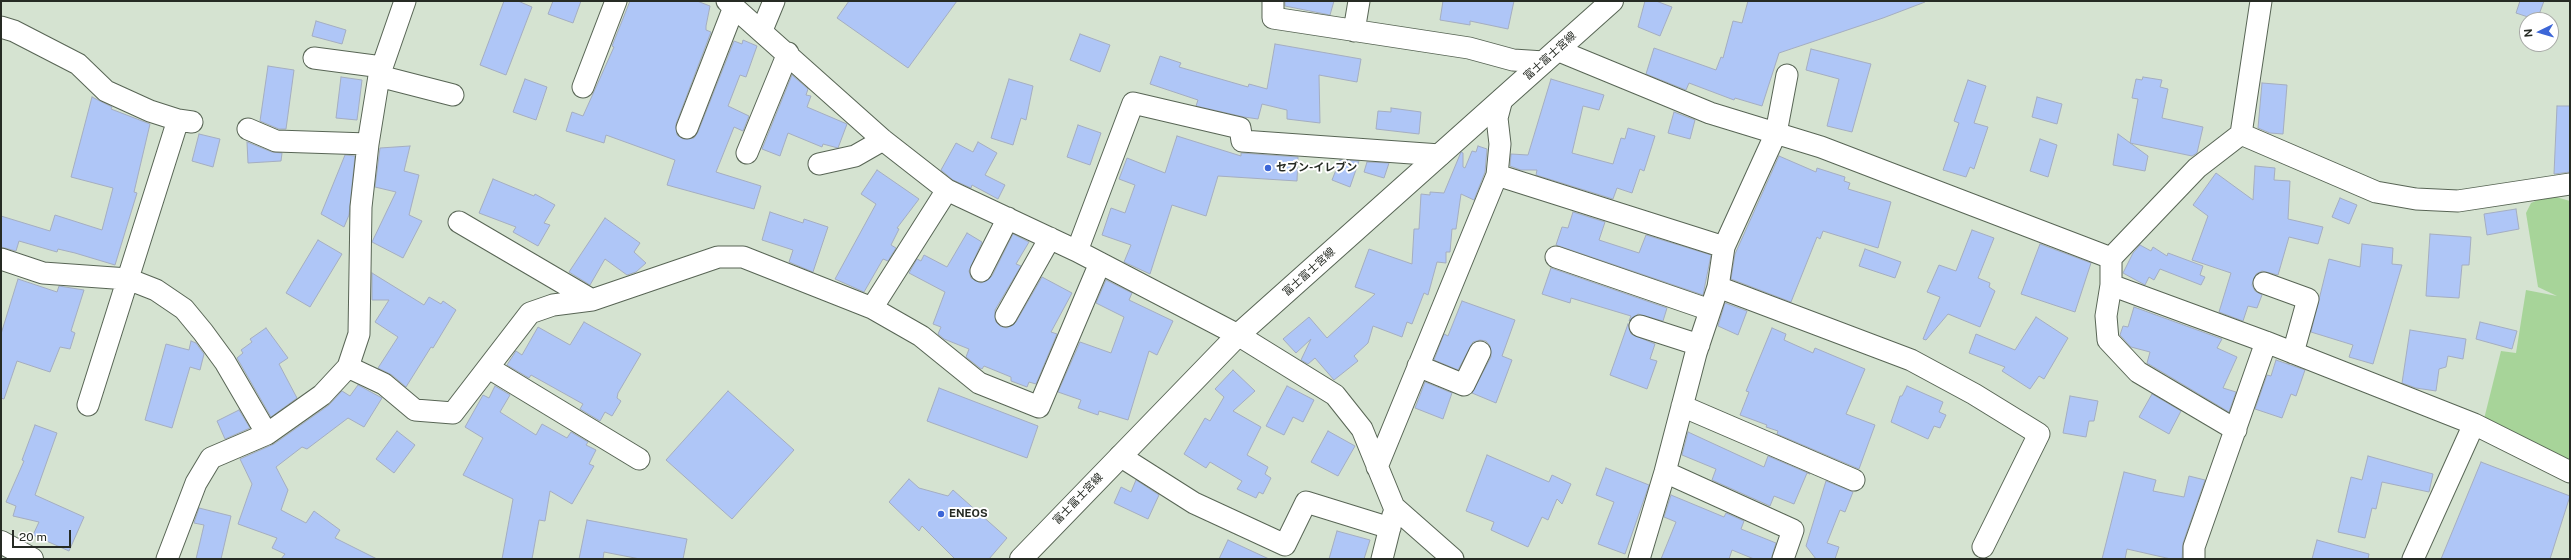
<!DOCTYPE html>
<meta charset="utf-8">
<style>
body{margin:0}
#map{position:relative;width:2571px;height:560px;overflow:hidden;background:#d5e3d1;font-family:"Public Sans",sans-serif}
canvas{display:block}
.frame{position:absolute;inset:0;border:2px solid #262b24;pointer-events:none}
.north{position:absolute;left:2519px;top:12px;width:40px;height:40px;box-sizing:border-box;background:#fff;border:1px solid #a8aaa7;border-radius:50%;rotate:265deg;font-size:11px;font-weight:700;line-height:16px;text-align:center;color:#262b24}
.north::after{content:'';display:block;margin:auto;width:14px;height:18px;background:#3c66d7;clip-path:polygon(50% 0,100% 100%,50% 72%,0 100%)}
.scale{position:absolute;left:12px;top:530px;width:59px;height:18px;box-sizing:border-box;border:2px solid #262b24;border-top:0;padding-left:5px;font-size:12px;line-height:14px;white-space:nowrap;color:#262b24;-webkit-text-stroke:3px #fff;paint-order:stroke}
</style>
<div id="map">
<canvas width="2571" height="560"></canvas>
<div class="frame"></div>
<div class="north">N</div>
<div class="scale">20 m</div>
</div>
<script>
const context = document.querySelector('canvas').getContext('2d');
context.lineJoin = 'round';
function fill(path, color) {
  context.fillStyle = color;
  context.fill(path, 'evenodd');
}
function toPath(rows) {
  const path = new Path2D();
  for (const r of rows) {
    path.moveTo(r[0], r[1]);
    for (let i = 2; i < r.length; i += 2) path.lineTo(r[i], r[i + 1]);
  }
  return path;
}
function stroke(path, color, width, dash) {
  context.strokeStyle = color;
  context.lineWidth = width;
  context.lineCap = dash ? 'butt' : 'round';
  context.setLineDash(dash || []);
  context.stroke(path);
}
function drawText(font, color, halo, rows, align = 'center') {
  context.font = font + ' "Public Sans","Noto Sans JP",sans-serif';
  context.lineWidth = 4;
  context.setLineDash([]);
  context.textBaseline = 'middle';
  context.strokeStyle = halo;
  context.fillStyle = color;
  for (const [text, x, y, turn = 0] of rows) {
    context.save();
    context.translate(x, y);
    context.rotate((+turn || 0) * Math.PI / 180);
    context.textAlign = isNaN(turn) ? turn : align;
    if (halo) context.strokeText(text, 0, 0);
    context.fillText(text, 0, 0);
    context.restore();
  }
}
fill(toPath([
 [2549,195,2570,201,2570,463,2483,423,2501,351,2516,353,2526,290,2557,296,2538,287,2526,213,2531,203]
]), '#a7d499');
const building = toPath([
 [504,1,518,1,532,7,506,75,480,65,504,1],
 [553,1,581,1,573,23,548,14,553,1],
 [630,1,697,1,710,6,706,26,706,30,711,32,676,124,677,135,683,139,694,138,698,132,734,41,742,44,743,40,757,46,746,77,740,75,728,106,749,116,743,131,734,127,716,172,761,186,754,209,667,185,675,160,606,135,604,143,566,131,572,112,583,116,614,47,612,46,630,1],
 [849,1,957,1,908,68,837,18,849,1],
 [1285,1,1334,1,1330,15,1285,6,1285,1],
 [1443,1,1514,1,1508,29,1470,21,1470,25,1440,20,1443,1],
 [1645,1,1656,1,1672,7,1660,36,1638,27,1645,1],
 [1748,1,1925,1,1925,2,1883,18,1779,53,1762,106,1735,98,1734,100,1689,83,1686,90,1646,74,1654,48,1716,70,1721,57,1723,58,1733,21,1742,23,1748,1],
 [2520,1,2544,1,2537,20,2516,13,2520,1],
 [316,21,346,30,342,44,312,36,316,21],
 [1080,34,1110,45,1100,72,1070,60,1080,34],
 [1275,44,1361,59,1357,82,1319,75,1320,123,1287,119,1287,110,1262,104,1258,119,1244,117,1196,106,1198,100,1150,84,1160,56,1181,63,1179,67,1248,87,1249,84,1267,89,1275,44],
 [1811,49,1871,64,1852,132,1827,126,1839,79,1806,70,1811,49],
 [268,66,294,70,286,129,279,129,260,121,268,66],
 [792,75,808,89,806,95,811,96,807,107,847,124,838,148,823,144,822,147,788,133,780,156,762,149,792,75],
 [341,77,362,80,357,120,336,118,341,77],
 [2143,77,2162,80,2160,87,2168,89,2162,118,2203,127,2197,153,2192,156,2130,143,2138,99,2132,98,2136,79,2142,80,2143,77],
 [525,79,547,87,536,120,513,112,525,79],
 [1009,79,1033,86,1026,120,1021,118,1013,145,991,138,1009,79],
 [1551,79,1604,95,1599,110,1583,106,1572,153,1613,164,1621,138,1625,139,1628,128,1655,136,1644,171,1640,169,1632,193,1617,188,1613,199,1536,175,1537,170,1521,170,1510,166,1511,154,1528,155,1551,79],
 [1968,80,1986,86,1974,123,1988,127,1974,169,1970,167,1966,177,1943,170,1959,123,1954,121,1968,80],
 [2262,83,2287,85,2283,134,2270,133,2258,128,2262,83],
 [92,97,112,107,111,109,150,124,134,192,137,193,115,265,75,253,58,249,57,252,19,241,16,251,1,247,1,216,50,231,55,215,102,230,113,188,71,177,92,97],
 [2037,97,2062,104,2057,124,2032,117,2037,97],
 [2557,106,2570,106,2570,172,2554,174,2557,106],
 [1391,108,1421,112,1419,134,1376,129,1378,111,1391,112,1391,108],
 [1674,112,1695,120,1690,139,1668,133,1674,112],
 [1078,125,1101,133,1090,165,1067,157,1078,125],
 [199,134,220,139,213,167,192,161,199,134],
 [2118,134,2148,156,2145,171,2113,165,2118,134],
 [1177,136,1241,156,1241,153,1298,157,1297,181,1218,176,1206,216,1172,205,1150,274,1124,262,1131,245,1102,235,1111,208,1125,213,1135,185,1119,179,1127,158,1165,173,1177,136],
 [2040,139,2057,145,2048,177,2030,171,2040,139],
 [247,142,272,152,282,153,281,161,248,163,247,142],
 [978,142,997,153,985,175,1005,185,998,199,972,185,971,188,953,180,941,170,956,143,973,152,978,142],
 [410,146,404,171,419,175,409,215,422,221,403,258,372,242,396,192,375,187,380,148,410,146],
 [1478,146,1487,149,1485,172,1474,200,1461,194,1456,229,1452,229,1450,252,1446,252,1446,263,1437,262,1428,295,1424,293,1412,324,1407,322,1402,337,1373,326,1368,343,1354,356,1358,361,1334,380,1315,358,1308,364,1301,360,1311,339,1296,353,1283,339,1309,317,1327,338,1375,294,1355,287,1369,249,1412,264,1414,229,1419,229,1421,194,1430,195,1430,192,1444,193,1461,152,1463,153,1463,167,1465,168,1472,151,1476,152,1478,146],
 [345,155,355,156,349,215,344,227,321,214,345,155],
 [1779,156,1816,172,1817,168,1845,177,1844,181,1850,183,1848,189,1891,202,1878,248,1823,231,1820,239,1817,237,1791,302,1731,279,1735,254,1779,156],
 [1340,160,1359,161,1350,187,1332,180,1340,160],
 [1367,162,1389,163,1384,178,1364,172,1367,162],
 [2255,166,2275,168,2274,180,2290,181,2288,219,2323,227,2318,244,2289,237,2278,275,2262,271,2256,274,2252,285,2255,291,2262,295,2257,308,2248,306,2243,321,2219,312,2231,273,2192,260,2208,216,2193,205,2216,173,2253,200,2255,166],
 [877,170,919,199,897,228,899,229,891,245,896,248,888,261,883,259,864,292,835,279,876,204,861,194,877,170],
 [493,179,534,196,535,194,555,205,544,223,550,225,538,246,513,232,516,227,479,213,493,179],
 [2340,198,2357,205,2349,224,2332,217,2340,198],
 [2516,209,2519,229,2487,235,2484,214,2516,209],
 [770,212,803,223,804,219,828,227,813,272,789,262,793,250,762,240,770,212],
 [1573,212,1605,222,1599,240,1639,253,1646,235,1711,255,1703,295,1556,245,1562,227,1568,228,1573,212],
 [605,218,640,243,634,252,646,263,636,272,627,275,605,259,590,285,569,272,605,218],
 [1972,230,1994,238,1978,278,1990,283,1989,287,1995,291,1980,327,1948,314,1926,340,1923,339,1940,297,1927,292,1939,265,1956,271,1972,230],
 [967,233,982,242,969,271,971,278,981,283,992,276,1013,234,1029,242,1016,264,1021,266,995,310,996,322,1000,326,1007,328,1016,322,1042,277,1072,293,1051,332,1057,334,1036,384,1029,382,1027,387,1011,381,1011,377,984,366,982,369,980,368,966,357,969,349,944,339,938,334,941,327,933,324,945,292,909,273,917,259,921,261,924,255,947,267,967,233],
 [2430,234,2471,237,2469,265,2462,265,2459,298,2426,296,2430,234],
 [318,240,342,254,310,307,286,293,318,240],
 [2040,244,2091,263,2075,312,2021,294,2040,244],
 [2362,244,2393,248,2392,264,2402,265,2373,364,2349,357,2353,345,2311,332,2329,259,2360,267,2362,244],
 [2140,245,2151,251,2153,247,2167,256,2168,253,2203,266,2200,275,2205,277,2201,285,2160,269,2154,280,2149,277,2145,285,2123,273,2133,253,2140,245],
 [1865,249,1901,262,1895,278,1859,266,1865,249],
 [1551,268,1667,308,1663,321,1638,314,1629,321,1631,316,1571,298,1570,303,1542,294,1551,268],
 [372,273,424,305,429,297,441,304,443,301,456,310,433,348,431,347,406,387,392,375,378,368,398,337,375,322,389,300,372,300,372,273],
 [18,279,57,292,59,286,84,290,71,331,75,333,70,349,60,347,50,372,17,361,4,399,1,398,1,334,18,279],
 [1106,280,1132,293,1129,300,1173,321,1157,355,1149,351,1128,420,1099,411,1098,415,1078,408,1081,400,1058,392,1080,342,1111,353,1124,317,1096,303,1106,280],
 [1462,301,1515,320,1502,356,1512,360,1496,403,1472,393,1491,357,1490,346,1486,341,1480,340,1473,342,1458,370,1434,360,1444,334,1448,336,1462,301],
 [1725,303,1747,311,1738,335,1718,326,1725,303],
 [2134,307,2222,339,2217,348,2237,357,2223,388,2236,392,2229,412,2147,363,2150,352,2131,347,2120,335,2123,326,2128,327,2134,307],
 [2036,317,2068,338,2044,379,2039,376,2030,389,2002,371,2005,367,1969,353,1976,334,2015,350,2036,317],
 [584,322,641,354,618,393,617,398,621,401,612,416,605,412,600,421,580,409,583,404,531,375,529,378,507,365,516,351,522,355,538,327,570,345,584,322],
 [2480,322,2517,331,2512,349,2476,339,2480,322],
 [1628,324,1631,334,1655,344,1650,359,1657,361,1647,389,1610,375,1628,324],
 [266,328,288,358,279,364,297,398,271,417,237,358,243,353,241,350,252,342,250,339,266,328],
 [1772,328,1786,334,1784,340,1813,353,1815,348,1865,369,1846,414,1875,425,1859,469,1777,434,1778,431,1766,427,1767,425,1740,415,1749,392,1746,391,1772,328],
 [2410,330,2466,339,2463,359,2448,356,2446,367,2439,369,2436,391,2416,388,2402,383,2410,330],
 [191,341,196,343,204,354,200,370,190,367,172,428,145,420,166,344,189,350,191,341],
 [2276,360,2305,370,2296,396,2291,394,2282,418,2255,409,2267,375,2271,376,2276,360],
 [1233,370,1255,391,1233,411,1261,427,1247,455,1268,467,1265,474,1271,478,1263,494,1259,492,1256,498,1237,489,1242,481,1210,462,1206,468,1184,454,1205,418,1210,421,1224,397,1215,389,1233,370],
 [1425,382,1452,393,1443,419,1415,408,1425,382],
 [358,385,382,398,364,427,348,418,307,449,302,447,276,467,288,490,281,510,306,523,314,511,340,530,335,538,377,559,281,559,285,554,272,548,277,538,238,524,252,484,240,459,274,444,329,405,342,391,350,396,358,385],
 [495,386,510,395,500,412,536,435,542,424,567,438,571,432,588,442,586,445,596,450,589,464,594,466,572,504,550,491,545,521,539,520,532,559,502,559,513,499,463,475,483,438,465,427,483,395,489,398,495,386],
 [1287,386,1314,400,1303,422,1293,417,1284,435,1266,426,1287,386],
 [1907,386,1943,402,1939,412,1946,415,1940,428,1934,426,1928,439,1891,422,1900,396,1902,396,1907,386],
 [939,388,1038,426,1027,458,927,421,939,388],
 [728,391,794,450,732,519,666,460,728,391],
 [2152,394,2181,411,2169,434,2139,417,2152,394],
 [2070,396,2098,401,2094,421,2089,421,2086,437,2063,433,2070,396],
 [239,410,250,428,225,439,217,421,239,410],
 [35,425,57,433,35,495,84,517,69,551,33,535,39,522,13,516,16,506,6,502,24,461,22,460,35,425],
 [397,431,415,445,394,473,376,459,397,431],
 [1328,431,1355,446,1338,476,1311,462,1328,431],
 [1688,432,1764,467,1768,456,1810,474,1807,473,1794,504,1774,496,1770,506,1712,480,1716,469,1682,455,1688,432],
 [1487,455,1549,482,1552,475,1571,484,1562,504,1557,499,1548,520,1542,517,1528,547,1491,530,1494,522,1466,511,1487,455],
 [2368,456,2433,474,2429,492,2382,482,2376,509,2372,508,2365,538,2338,532,2351,477,2362,480,2368,456],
 [2481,462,2570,496,2550,559,2441,559,2481,462],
 [1606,468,1649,485,1625,554,1598,544,1614,502,1596,495,1606,468],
 [2124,472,2156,480,2153,491,2184,497,2189,476,2205,480,2183,543,2182,559,2171,559,2127,549,2125,559,2102,559,2124,472],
 [909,479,919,488,948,496,953,490,1007,538,989,559,955,559,922,526,919,531,889,502,909,479],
 [1136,480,1159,495,1148,519,1114,503,1121,487,1131,492,1136,480],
 [1826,481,1853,492,1845,512,1840,510,1827,543,1839,547,1835,559,1816,559,1806,546,1826,481],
 [1671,495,1724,517,1726,513,1744,521,1741,529,1776,543,1771,559,1754,559,1732,550,1729,559,1661,559,1676,522,1664,517,1671,495],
 [199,508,231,516,221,559,196,559,204,525,194,523,199,508],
 [587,520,687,539,683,559,640,559,604,552,603,559,579,559,587,520],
 [1337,531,1370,540,1364,559,1329,559,1337,531],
 [1228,540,1269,559,1219,559,1228,540],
 [2317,540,2369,554,2368,559,2312,559,2317,540]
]);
fill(building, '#afc6f7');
stroke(building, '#a4adc0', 1);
const minor = toPath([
 [727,1,883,140,947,190,1077,251,1238,335,1335,395,1362,429,1394,507,1453,559],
 [1273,1,1273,18,1469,48,1513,60,1544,62],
 [1,27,14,31,78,64,106,91,150,111,178,120,192,122],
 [762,30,774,1],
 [1354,31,1359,1],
 [1557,50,1710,113,1821,147,2111,258,2111,285,2106,316,2108,340,2138,372,2236,430],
 [314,58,382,67],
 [379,76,453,95],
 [583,87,616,1],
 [687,128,734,7],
 [248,129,276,141,368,144],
 [2241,134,2261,1],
 [747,153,788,53],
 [819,164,855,156,883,140],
 [1497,175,1724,247],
 [459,222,592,300],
 [1077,251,1133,103,1240,128,1242,141,1440,155],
 [1556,257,1710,310],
 [2111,258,2197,168,2241,134,2376,192,2416,199,2458,201,2570,184],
 [1,259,43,273,128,279,156,290,184,309,203,332,225,362,267,434],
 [981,271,1008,218],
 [2264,283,2308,299,2293,353],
 [2111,285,2266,342,2474,424,2570,472],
 [1718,287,1911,360,1974,394,2039,434,1983,547],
 [872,308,947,190],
 [1006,316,1050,238],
 [1640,326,1699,345],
 [1418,366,1464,385,1480,352],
 [348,367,384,384,415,410,453,413,530,313,553,305,592,300,718,257,743,257,872,308,921,336,979,383,1039,407,1100,263],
 [489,368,639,459],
 [88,405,178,120],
 [1682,406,1854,480],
 [1120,456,1194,503,1285,545,1306,502,1390,528],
 [1377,467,1497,175,1500,144,1497,118,1502,99],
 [1665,472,1793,530,1783,559],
 [167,559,196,483,211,458,267,434,322,395,348,367,359,334,361,207,368,144,379,76,405,1],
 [1382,559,1393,515],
 [1639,559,1665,472,1696,353,1718,287,1724,247,1776,133,1787,75],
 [2194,559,2194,547,2266,342],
 [2413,559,2474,424]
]);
const secondary = toPath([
 [1,542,32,559],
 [1021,559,1238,335,1612,1]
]);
stroke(minor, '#586555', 23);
stroke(secondary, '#586555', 24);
stroke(minor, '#fff', 21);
stroke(secondary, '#fff', 22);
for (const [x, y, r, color] of [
 [1268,168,4,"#3c66d7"],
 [941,514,4,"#3c66d7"]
]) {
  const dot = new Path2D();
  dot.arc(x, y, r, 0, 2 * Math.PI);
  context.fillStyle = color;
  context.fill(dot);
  stroke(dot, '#fff', 1.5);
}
drawText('11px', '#262b24', '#fff', [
 ["富士富士宮線",1550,56,-42],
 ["富士富士宮線",1309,272,-42],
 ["富士富士宮線",1078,499,-46]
]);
drawText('bold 11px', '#262b24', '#fff', [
 ["セブン-イレブン",1276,168],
 ["ENEOS",949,514]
], 'left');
</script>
